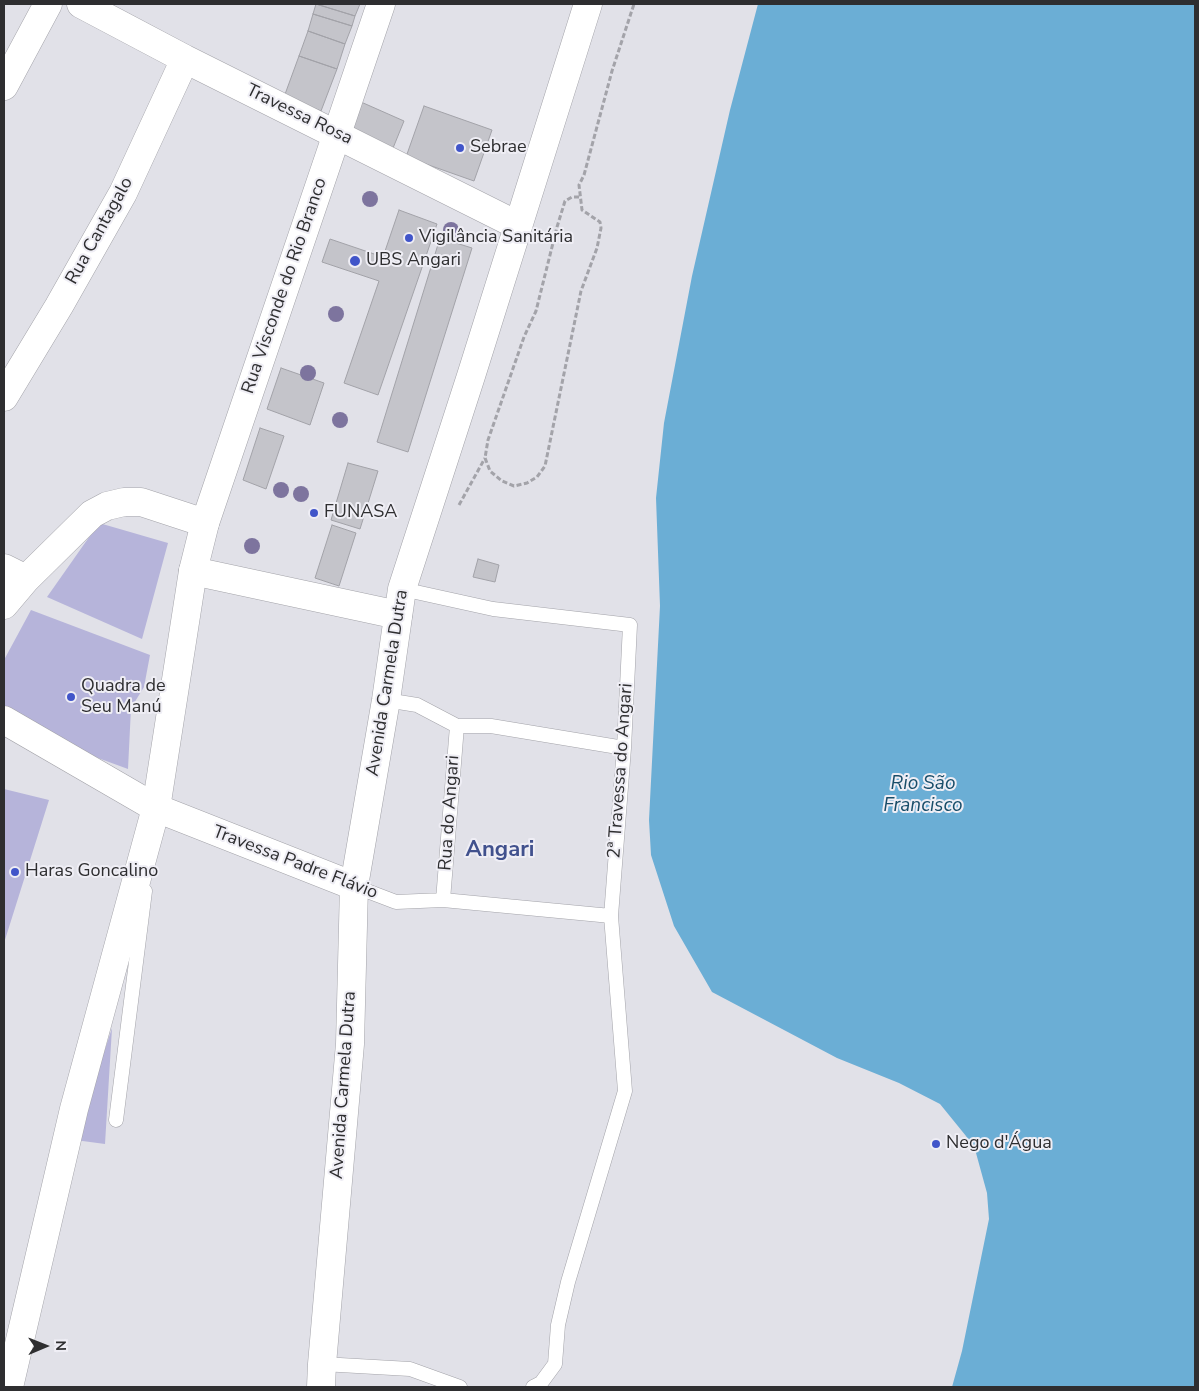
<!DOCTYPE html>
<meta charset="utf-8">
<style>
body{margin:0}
#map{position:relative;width:1199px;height:1391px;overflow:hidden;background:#e1e1e8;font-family:"Nunito Sans",sans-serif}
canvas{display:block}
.frame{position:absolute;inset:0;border:5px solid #2e2e30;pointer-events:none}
.north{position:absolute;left:20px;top:1321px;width:50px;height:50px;-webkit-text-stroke:4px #efeef5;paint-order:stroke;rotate:89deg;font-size:14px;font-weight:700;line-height:20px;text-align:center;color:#2e2e30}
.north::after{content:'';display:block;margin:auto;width:18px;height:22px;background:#2e2e30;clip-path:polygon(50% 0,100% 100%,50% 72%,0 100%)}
</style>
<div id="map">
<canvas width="1199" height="1391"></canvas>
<div class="frame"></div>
<div class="north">N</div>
</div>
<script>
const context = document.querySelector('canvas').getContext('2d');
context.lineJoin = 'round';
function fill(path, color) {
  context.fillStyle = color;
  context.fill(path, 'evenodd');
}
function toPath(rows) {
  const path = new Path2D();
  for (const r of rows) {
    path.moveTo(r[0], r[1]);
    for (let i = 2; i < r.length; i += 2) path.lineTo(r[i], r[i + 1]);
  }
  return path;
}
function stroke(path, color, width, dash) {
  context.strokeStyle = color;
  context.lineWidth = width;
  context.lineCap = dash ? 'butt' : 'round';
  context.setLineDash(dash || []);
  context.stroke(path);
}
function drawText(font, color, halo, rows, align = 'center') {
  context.font = font + ' "Nunito Sans",sans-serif';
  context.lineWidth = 4;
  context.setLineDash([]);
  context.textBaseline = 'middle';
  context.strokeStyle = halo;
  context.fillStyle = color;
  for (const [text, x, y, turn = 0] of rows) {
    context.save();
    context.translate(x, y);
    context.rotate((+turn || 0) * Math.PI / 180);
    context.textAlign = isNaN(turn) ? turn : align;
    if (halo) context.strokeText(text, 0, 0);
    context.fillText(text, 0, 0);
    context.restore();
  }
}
fill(toPath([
 [99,523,168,543,142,639,47,597],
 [31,610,150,655,144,687,131,708,128,769,98,758,4,717,4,660],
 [4,789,49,800,4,943],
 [112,1028,105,1144,75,1140]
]), '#b6b4da');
fill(toPath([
 [758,4,1195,4,1195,1387,952,1387,962,1351,989,1219,987,1193,976,1153,966,1136,940,1104,899,1083,837,1058,712,992,674,926,651,855,649,820,660,606,656,498,664,423,692,276,730,110]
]), '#6baed5');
const building = toPath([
 [316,4,355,16,352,26,313,14,316,4],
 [316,4,360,4,355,16,316,4],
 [313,14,352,26,345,44,308,31,313,14],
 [308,31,345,44,337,69,299,56,308,31],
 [299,56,337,69,321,111,284,97,299,56],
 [361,102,404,121,391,153,349,135,361,102],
 [424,106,492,130,474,181,406,157,424,106],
 [399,210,437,224,378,395,344,383,379,281,322,262,330,239,383,257,399,210],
 [440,238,472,248,408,452,377,442,440,238],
 [281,368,324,383,310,425,267,409,281,368],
 [260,428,284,436,266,489,243,480,260,428],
 [348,463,378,471,360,529,331,520,348,463],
 [332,525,356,533,339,586,315,578,332,525],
 [478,559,499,565,495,582,473,577,478,559]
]);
fill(building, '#c4c4ca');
stroke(building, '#a2a2a8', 1);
const service = toPath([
 [402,589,493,609,630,625,624,748,611,916,625,1091,568,1282,558,1325,555,1364,541,1383,533,1387],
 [386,700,417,705,457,726,491,726,624,748],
 [354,886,396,902,443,900,611,916],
 [443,900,457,726],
 [116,1120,145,891],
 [322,1364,410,1369,460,1387]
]);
const minor = toPath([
 [81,4,185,59,517,225],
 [4,86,48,4],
 [4,397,59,306,123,193,185,59],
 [4,568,26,579],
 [193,571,398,615],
 [4,605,26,579,92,514,107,506,124,502,141,502,205,523],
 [4,720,156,808,354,886]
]);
const tertiary = toPath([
 [9,1387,74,1109,156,808,193,571,205,523,381,4],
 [321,1387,322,1364,350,1044,354,886,386,700,402,589,471,376,588,4]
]);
stroke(service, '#a3a3a9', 15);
stroke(minor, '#a3a3a9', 29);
stroke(tertiary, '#a3a3a9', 29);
stroke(toPath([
 [579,197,572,197,565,201,557,227,536,311,524,337,488,440,485,458,490,471,502,481,514,486,527,483,537,477,545,466,581,291,597,248,601,228,600,222,582,210,579,185,584,175,612,71,634,4],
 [459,505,485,458]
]), '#a3a3a9', 3, [5, 2.5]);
stroke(service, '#fff', 14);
stroke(minor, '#fff', 28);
stroke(tertiary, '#fff', 28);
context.fillStyle = '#7d749e';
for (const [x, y] of [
 [370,199],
 [451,230],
 [336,314],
 [308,373],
 [340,420],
 [281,490],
 [301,494],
 [252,546]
]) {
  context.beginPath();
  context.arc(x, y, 8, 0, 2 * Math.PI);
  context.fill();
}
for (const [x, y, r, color] of [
 [460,148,5,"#4155c9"],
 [409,238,5,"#4155c9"],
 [355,261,6,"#4155c9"],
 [314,513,5,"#4155c9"],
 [71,697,5,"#4155c9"],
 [15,872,5,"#4155c9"],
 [936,1144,5,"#4155c9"]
]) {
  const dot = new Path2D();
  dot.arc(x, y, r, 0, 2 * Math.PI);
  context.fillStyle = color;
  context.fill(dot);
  stroke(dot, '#efeef5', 2);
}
drawText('18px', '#2e2e30', '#efeef5', [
 ["Travessa Rosa",299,115,26],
 ["Rua Cantagalo",100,231,-61],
 ["Rua Visconde do Rio Branco",285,286,-71],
 ["Avenida Carmela Dutra",388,683,-81],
 ["2ª Travessa do Angari",621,771,-86],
 ["Rua do Angari",450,813,-86],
 ["Travessa Padre Flávio",295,863,21],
 ["Avenida Carmela Dutra",344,1085,-86]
]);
drawText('18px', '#2e2e30', '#efeef5', [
 ["Sebrae",470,148],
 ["Vigilância Sanitária",419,238],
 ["UBS Angari",366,261],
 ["FUNASA",324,513],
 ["Quadra de",81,687],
 ["Seu Manú",81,708],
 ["Haras Goncalino",25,872],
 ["Nego d'Água",946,1144]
], 'left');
drawText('italic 19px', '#184d69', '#efeef5', [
 ["Rio São",923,784],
 ["Francisco",923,806]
]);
drawText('bold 22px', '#41518d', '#efeef5', [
 ["Angari",500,851]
]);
</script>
